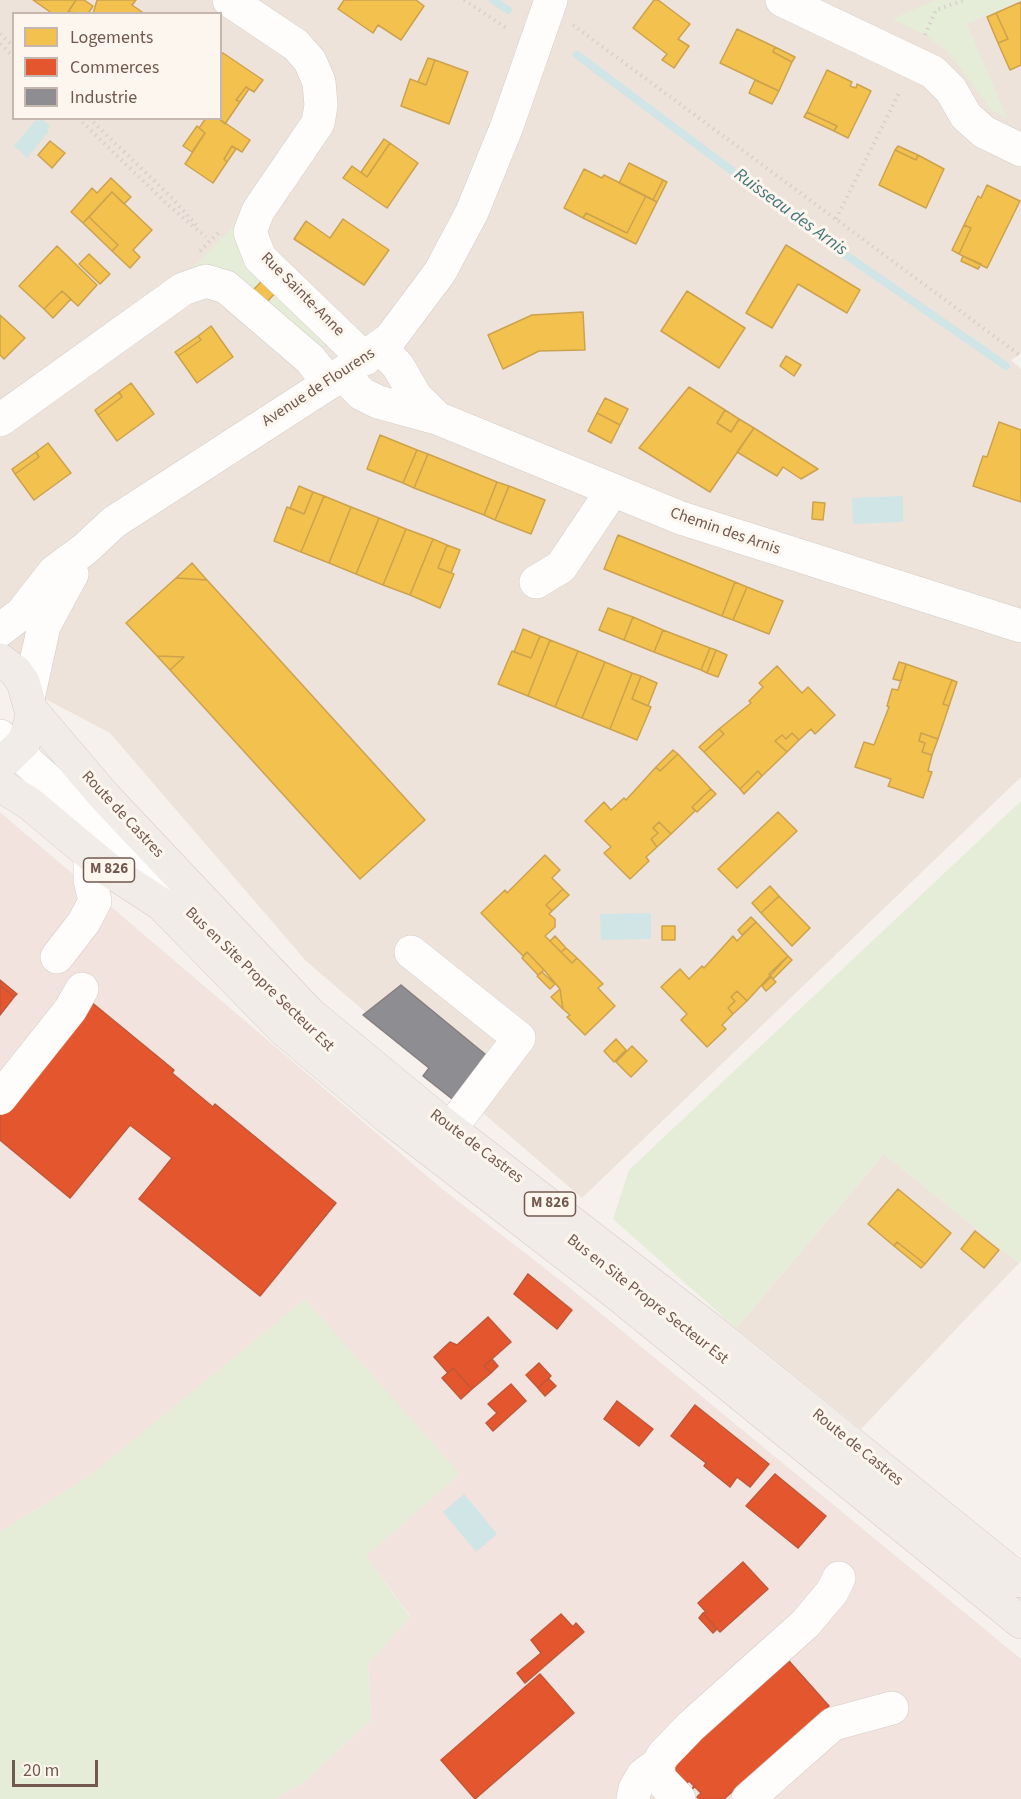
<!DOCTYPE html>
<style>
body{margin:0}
#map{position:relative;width:1021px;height:1799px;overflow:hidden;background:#f6f1ec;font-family:"Source Sans 3",sans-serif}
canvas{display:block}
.legend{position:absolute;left:12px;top:12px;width:210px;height:108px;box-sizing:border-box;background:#fdf6ee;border:2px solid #c5b7ae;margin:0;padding:8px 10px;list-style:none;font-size:18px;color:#72584f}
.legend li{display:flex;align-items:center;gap:12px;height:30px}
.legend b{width:30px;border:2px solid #c5b7ae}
.scale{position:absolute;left:12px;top:1760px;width:86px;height:27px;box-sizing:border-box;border:3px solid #72584f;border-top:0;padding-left:8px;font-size:18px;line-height:21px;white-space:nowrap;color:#72584f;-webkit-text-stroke:4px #fdf6ee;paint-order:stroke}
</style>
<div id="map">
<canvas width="1021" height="1799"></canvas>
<ul class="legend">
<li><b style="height:16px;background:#f2c14e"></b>Logements</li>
<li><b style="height:16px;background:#e4572e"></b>Commerces</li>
<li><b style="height:16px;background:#8d8d92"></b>Industrie</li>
</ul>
<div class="scale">20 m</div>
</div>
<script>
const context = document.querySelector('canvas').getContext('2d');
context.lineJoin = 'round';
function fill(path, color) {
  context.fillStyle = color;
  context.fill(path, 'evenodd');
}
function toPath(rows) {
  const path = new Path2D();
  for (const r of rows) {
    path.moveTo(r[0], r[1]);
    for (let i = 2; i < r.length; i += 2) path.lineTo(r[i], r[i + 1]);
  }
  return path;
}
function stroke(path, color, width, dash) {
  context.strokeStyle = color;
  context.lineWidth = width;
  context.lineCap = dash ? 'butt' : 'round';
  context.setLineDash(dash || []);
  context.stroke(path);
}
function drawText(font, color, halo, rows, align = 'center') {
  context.font = font + ' "Source Sans 3",sans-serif';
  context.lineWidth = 6;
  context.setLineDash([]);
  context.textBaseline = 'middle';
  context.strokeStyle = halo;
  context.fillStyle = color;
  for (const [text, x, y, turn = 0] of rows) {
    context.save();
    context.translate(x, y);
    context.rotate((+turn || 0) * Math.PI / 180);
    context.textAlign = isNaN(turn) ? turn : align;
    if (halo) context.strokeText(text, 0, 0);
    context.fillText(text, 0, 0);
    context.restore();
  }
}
fill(toPath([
 [0,0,1021,0,1021,354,1011,360,1021,369,1021,777,582,1198,306,961,110,733,0,675],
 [14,14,220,14,220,118,14,118],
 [884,1154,1019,1263,861,1429,736,1328]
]), '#eee3da');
fill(toPath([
 [0,812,441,1188,565,1284,1021,1659,1021,1799,275,1799,304,1782,371,1720,368,1664,410,1616,366,1556,88,1477,0,1532]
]), '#f3e3de');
fill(toPath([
 [936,0,1021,0,967,24,1007,118,991,110,949,53,924,34,892,19],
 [241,213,328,342,324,345,318,347,188,273,229,230],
 [1021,801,1021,1261,1019,1263,884,1154,736,1328,613,1219,629,1170],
 [305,1299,460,1474,366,1556,410,1617,368,1664,371,1720,304,1782,275,1799,0,1799,0,1532,88,1477]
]), '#e5ecd8');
fill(toPath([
 [42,119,50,126,47,129,49,131,27,158,14,146,36,120,38,122],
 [903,496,903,522,853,524,852,498],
 [651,913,651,939,601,940,600,914],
 [464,1494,497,1534,476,1552,443,1512]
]), '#d0e5e5');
const homes = toPath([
 [33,0,76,0,67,14,53,14,33,0],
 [76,0,84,0,93,6,88,14,68,12,76,0],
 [97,0,136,0,132,5,145,14,93,14,97,0],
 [344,0,416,0,424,6,401,40,378,25,373,33,338,9,344,0],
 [654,0,658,0,690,24,678,39,689,46,674,68,662,60,667,54,633,28,654,0],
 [1021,2,1021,65,1010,70,998,43,1008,39,996,13,1021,2],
 [996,13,1008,39,998,43,987,17,996,13],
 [737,29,775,47,773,52,792,62,779,91,720,63,737,29],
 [775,47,795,57,792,62,773,52,775,47],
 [223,53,263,80,254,92,246,87,236,100,240,102,225,124,218,118,220,118,220,56,223,53],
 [428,58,435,60,426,85,418,82,428,58],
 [435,60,468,72,449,124,401,106,410,79,426,85,435,60],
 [827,70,852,82,850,86,856,88,857,84,871,91,848,138,834,131,837,126,807,112,827,70],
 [755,80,779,91,772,104,749,93,755,80],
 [246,87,249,89,240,102,236,100,246,87],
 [807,112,837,126,834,131,804,117,807,112],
 [206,118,218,118,250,140,242,152,232,146,224,159,227,162,213,183,185,164,205,133,199,128,206,118],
 [197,126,205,133,192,152,183,146,197,126],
 [384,139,390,143,367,177,361,172,384,139],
 [50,141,65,153,52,168,38,155,50,141],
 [390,143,418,163,387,208,343,178,352,166,367,177,390,143],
 [232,146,236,149,227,162,224,159,232,146],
 [898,146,918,155,916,160,895,150,898,146],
 [895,150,916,160,918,155,944,169,926,208,879,185,895,150],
 [629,163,663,180,653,200,619,183,629,163],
 [584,169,602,178,604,175,646,196,627,233,586,213,583,218,564,208,584,169],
 [111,178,131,197,124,204,112,192,83,223,71,212,92,188,97,193,111,178],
 [663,180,667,182,657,202,653,200,663,180],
 [987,185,1020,201,987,268,959,254,971,228,964,225,978,196,981,198,987,185],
 [112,192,152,230,133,250,140,257,130,268,112,251,118,245,89,217,112,192],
 [646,196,657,202,636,244,583,218,586,213,627,233,646,196],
 [89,217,118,245,112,251,83,223,89,217],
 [343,219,389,250,364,285,294,239,306,221,330,238,343,219],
 [964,225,971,228,959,254,952,250,964,225],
 [786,245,860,290,847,313,798,284,772,328,746,313,786,245],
 [57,246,97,285,78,306,62,291,44,309,19,286,57,246],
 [89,254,110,274,100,284,79,264,89,254],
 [963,256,981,264,978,269,961,261,963,256],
 [265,278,278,290,266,303,253,290,265,278],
 [62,291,71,299,53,318,44,309,62,291],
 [687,291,745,328,719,368,661,331,687,291],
 [583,312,585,350,539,351,503,369,488,335,532,315,583,312],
 [0,315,25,338,4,359,0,355,0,315],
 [211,326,233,357,197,383,178,356,201,340,198,336,211,326],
 [198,336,201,340,178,356,175,352,198,336],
 [786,356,801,365,794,376,780,366,786,356],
 [131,383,154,414,117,441,98,415,122,397,119,392,131,383],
 [689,387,725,410,717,423,731,432,739,419,754,428,710,492,639,448,689,387],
 [119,392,122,397,98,415,95,410,119,392],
 [605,398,628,409,620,425,597,413,605,398],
 [725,410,739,419,731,432,717,423,725,410],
 [597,413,620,425,611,443,588,431,597,413],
 [999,422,1021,430,1021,502,973,486,983,456,987,457,999,422],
 [754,428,818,469,801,479,783,467,777,476,737,452,754,428],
 [380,435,417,450,403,483,367,469,380,435],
 [48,443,71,473,34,500,15,474,39,457,36,452,48,443],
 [417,450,428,454,414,488,403,483,417,450],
 [36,452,39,457,15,474,12,469,36,452],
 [428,454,497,482,484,515,414,488,428,454],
 [497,482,509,486,495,520,484,515,497,482],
 [299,486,313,492,304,514,290,508,299,486],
 [509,486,545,500,531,534,495,520,509,486],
 [313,492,324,496,301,552,274,541,287,507,304,514,313,492],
 [324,496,351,507,329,563,301,552,324,496],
 [813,502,825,503,823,520,812,519,813,502],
 [351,507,379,518,356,574,329,563,351,507],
 [379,518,406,529,383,585,356,574,379,518],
 [406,529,433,539,410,595,383,585,406,529],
 [618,535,735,582,722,616,604,569,618,535],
 [433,539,447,545,438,568,454,574,440,608,410,595,433,539],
 [447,545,460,550,451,573,438,568,447,545],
 [192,563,207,580,176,578,192,563],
 [176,578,207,580,425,820,360,879,170,670,184,657,157,656,126,623,176,578],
 [735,582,747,587,733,620,722,616,735,582],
 [747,587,783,601,769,634,733,620,747,587],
 [608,608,633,617,624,640,599,630,608,608],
 [633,617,663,630,654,652,624,640,633,617],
 [523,629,540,636,531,658,514,652,523,629],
 [663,630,710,648,701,670,654,652,663,630],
 [540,636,550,640,528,696,498,684,512,651,531,658,540,636],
 [550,640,578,651,555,707,528,696,550,640],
 [710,648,716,650,707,673,701,670,710,648],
 [716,650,727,655,718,677,707,673,716,650],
 [578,651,605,662,582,718,555,707,578,651],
 [157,656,184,657,170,670,157,656],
 [605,662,632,673,610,729,582,718,605,662],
 [899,662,906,664,901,681,893,679,899,662],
 [906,664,952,680,943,704,949,706,938,739,921,733,919,741,925,743,922,752,932,755,928,771,932,772,923,798,888,786,891,779,855,767,864,742,874,745,889,707,887,706,892,689,898,690,906,664],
 [777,666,802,693,808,687,835,715,815,734,811,729,799,740,792,733,786,739,782,735,775,741,787,752,762,776,758,771,740,789,704,752,724,734,719,729,751,703,749,701,763,687,759,683,777,666],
 [632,673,641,676,632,699,651,707,637,740,610,729,632,673],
 [641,676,657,683,648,706,632,699,641,676],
 [952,680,957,682,949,706,943,704,952,680],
 [719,729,724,734,704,752,699,747,719,729],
 [792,733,799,740,787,752,775,741,782,735,786,739,792,733],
 [921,733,938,739,932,755,922,752,925,743,919,741,921,733],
 [673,750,678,754,660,771,656,767,673,750],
 [678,754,711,789,692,807,695,811,671,834,659,822,653,828,658,833,651,839,657,847,646,857,649,861,630,879,604,853,611,847,585,821,604,802,611,810,624,798,626,800,656,767,660,771,678,754],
 [758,771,762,776,744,794,740,789,758,771],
 [711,789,716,794,697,812,692,807,711,789],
 [778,812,797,831,737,888,718,869,778,812],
 [659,822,671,834,657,847,651,839,658,833,653,828,659,822],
 [545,855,560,870,552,878,563,889,546,905,552,911,549,914,555,919,555,927,545,936,572,963,577,958,603,984,598,988,615,1006,585,1035,567,1017,570,1015,563,1009,560,989,544,970,527,952,523,956,481,913,505,890,507,893,545,855],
 [770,886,779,896,761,913,752,903,770,886],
 [563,889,569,895,552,911,546,905,563,889],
 [779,896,810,928,792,946,761,913,779,896],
 [751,917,756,922,742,935,738,930,751,917],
 [756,922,788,956,747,1001,737,991,731,997,735,1001,728,1008,733,1014,722,1025,726,1029,707,1047,681,1020,687,1014,661,987,680,969,689,979,702,966,704,968,733,936,737,941,756,922],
 [662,926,675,926,675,940,662,940,662,926],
 [555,936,566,948,561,952,550,941,555,936],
 [566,948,577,958,572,963,561,952,566,948],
 [527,952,544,970,538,975,522,958,527,952],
 [788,956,792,960,773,979,769,974,788,956],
 [542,972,555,984,550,989,537,976,542,972],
 [771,977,776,982,766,991,762,986,771,977],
 [560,989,562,1003,563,1009,551,997,560,989],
 [737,991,747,1001,733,1014,728,1008,735,1001,731,997,737,991],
 [616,1039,626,1050,614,1062,604,1051,616,1039],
 [632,1046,647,1061,631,1077,616,1062,632,1046],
 [898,1189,951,1233,925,1264,897,1242,894,1246,868,1224,898,1189],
 [975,1231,999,1250,984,1268,961,1249,975,1231],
 [897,1242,925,1264,921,1268,894,1246,897,1242]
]);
fill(homes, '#f2c14e');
stroke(homes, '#cca24e', 1.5);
const shops = toPath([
 [0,980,17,994,14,997,0,985,0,980],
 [0,985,14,997,0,1015,0,985],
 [90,1001,174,1070,172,1073,213,1107,215,1104,336,1203,260,1296,139,1199,172,1158,130,1125,70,1198,0,1140,0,1110,90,1001],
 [528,1274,572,1310,557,1329,514,1294,528,1274],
 [488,1317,511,1342,484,1366,491,1373,472,1389,453,1368,448,1373,434,1357,450,1342,457,1345,488,1317],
 [492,1359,498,1366,491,1373,484,1366,492,1359],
 [539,1363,551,1376,538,1388,526,1375,539,1363],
 [453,1368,472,1389,461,1399,442,1378,453,1368],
 [548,1378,556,1386,545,1396,538,1388,548,1378],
 [511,1384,526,1401,493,1431,486,1423,497,1413,488,1404,511,1384],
 [617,1401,653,1429,639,1446,604,1419,617,1401],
 [695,1405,769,1464,750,1487,737,1477,730,1487,704,1466,706,1463,671,1436,695,1405],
 [775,1474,826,1516,798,1548,746,1506,775,1474],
 [743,1562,768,1589,720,1632,703,1613,706,1612,698,1603,743,1562],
 [703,1613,717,1629,713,1633,699,1618,703,1613],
 [561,1614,573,1627,576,1623,584,1632,525,1683,517,1673,541,1653,531,1640,561,1614],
 [789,1661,829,1706,724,1799,699,1799,697,1797,701,1793,695,1787,691,1790,694,1786,689,1781,686,1784,670,1766,789,1661],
 [540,1674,574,1713,475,1799,441,1760,540,1674]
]);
fill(shops, '#e4572e');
stroke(shops, '#c25738', 1.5);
const industry = toPath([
 [401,985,491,1059,456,1102,423,1076,429,1068,363,1015,401,985]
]);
fill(industry, '#8d8d92');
stroke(industry, '#857d7e', 1.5);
stroke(toPath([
 [493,0,508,10],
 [577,55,830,244,1006,366]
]), '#d0e5e5', 8);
const minor = toPath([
 [229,0,296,45,310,61,319,82,321,105,318,123,258,211,250,232,260,258,365,359],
 [782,0,933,72,951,90,966,116,984,132,1021,150],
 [380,347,398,366,416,397,437,418],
 [342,374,362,394,378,402,437,418,681,518,1021,626],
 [0,420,183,289,206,281,226,287,310,359,329,383],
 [536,582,561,567,612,491],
 [0,630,22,613,54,572,85,549,114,522,329,383,390,339,440,272,472,212,507,126,551,0],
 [29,694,44,626,72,574],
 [0,736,189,911],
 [411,952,519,1038,451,1128],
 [57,957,84,922,95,901,90,880,90,855],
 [0,1098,70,1010,82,989],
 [633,1799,635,1789,643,1775,658,1764],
 [679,1799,659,1778,658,1764,663,1755,691,1726,805,1624,832,1592,839,1578],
 [748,1799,833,1724,892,1708]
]);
const major = toPath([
 [0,660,15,671,23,682,31,710,31,721,24,742,0,765],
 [31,710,106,798,309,1013,440,1121,712,1331,1021,1581],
 [0,785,30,804,109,870,161,904,283,1029,389,1118,616,1293,1021,1622]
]);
stroke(minor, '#d3cdc7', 34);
stroke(major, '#d5ccc7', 34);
stroke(toPath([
 [464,0,508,29],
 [573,25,1021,356],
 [0,34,14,47],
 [925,35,936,10,964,0],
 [0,44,14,57],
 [78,118,167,204,206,237],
 [89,118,172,198,198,227],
 [836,219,900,91],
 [200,251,220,231]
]), '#d7d0cc', 4, [1.5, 4.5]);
stroke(minor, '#fefdfc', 33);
stroke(major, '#f1ece7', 33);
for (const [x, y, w] of [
 [109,870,51],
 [550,1204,51]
]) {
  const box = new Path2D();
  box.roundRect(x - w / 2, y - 12, w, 24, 4.5);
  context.fillStyle = '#fdf6ee';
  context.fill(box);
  stroke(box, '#72584f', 1.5);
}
drawText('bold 15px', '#72584f', null, [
 ["M 826",109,870],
 ["M 826",550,1204]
]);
drawText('16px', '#72584f', '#fdf6ee', [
 ["Rue Sainte-Anne",302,295,45],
 ["Avenue de Flourens",319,388,-33],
 ["Chemin des Arnis",725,532,19],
 ["Route de Castres",122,815,47],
 ["Bus en Site Propre Secteur Est",259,980,44],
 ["Route de Castres",476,1147,37],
 ["Bus en Site Propre Secteur Est",647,1300,38],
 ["Route de Castres",857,1448,39]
]);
drawText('italic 18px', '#47777c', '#fdf6ee', [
 ["Ruisseau des Arnis",790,213,36]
]);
</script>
